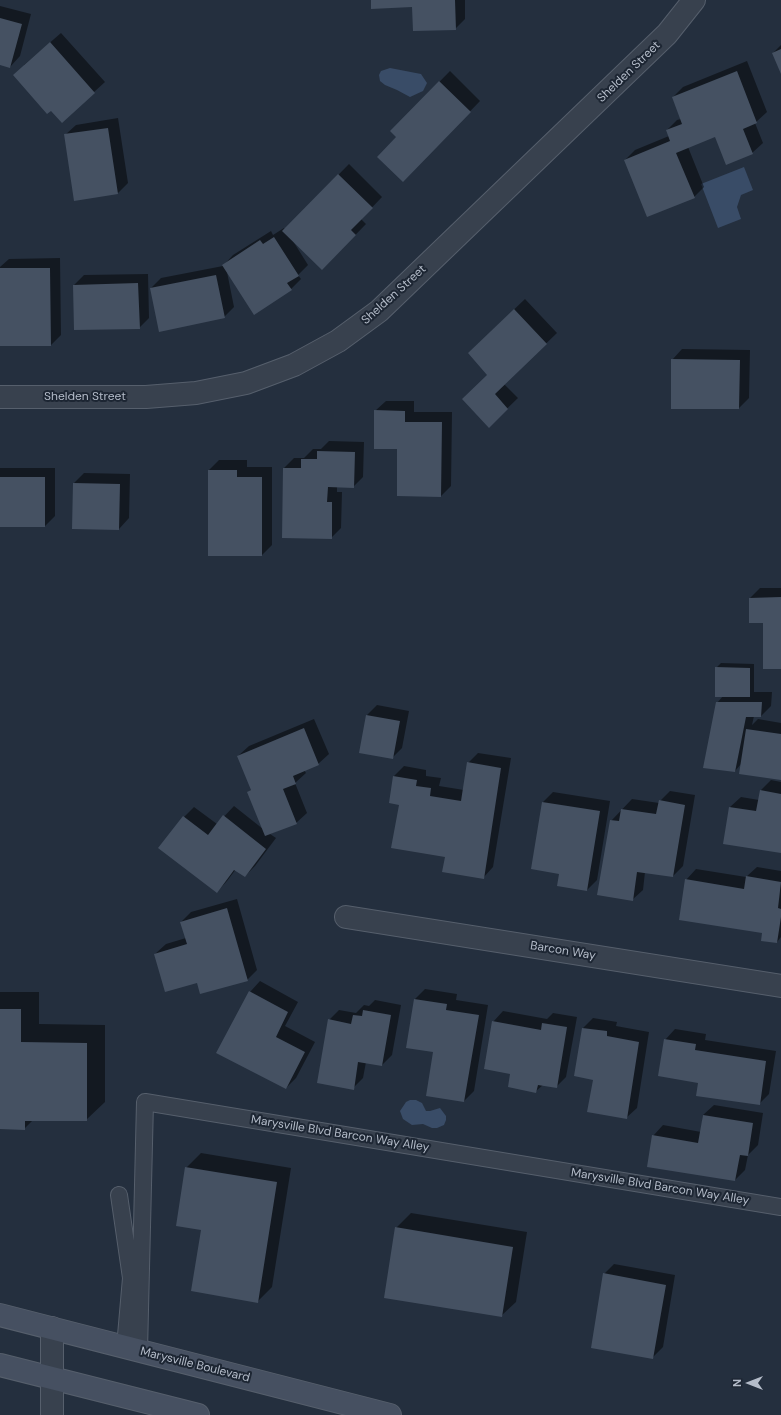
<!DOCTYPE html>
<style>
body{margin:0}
#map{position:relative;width:781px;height:1415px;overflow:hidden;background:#242f3e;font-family:"DM Sans",sans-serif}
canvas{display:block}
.north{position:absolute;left:729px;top:1363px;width:40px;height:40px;-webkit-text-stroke:3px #1d2633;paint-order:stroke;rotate:270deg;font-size:11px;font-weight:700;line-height:16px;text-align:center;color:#b4bcc9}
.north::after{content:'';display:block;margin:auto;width:14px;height:18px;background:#b4bcc9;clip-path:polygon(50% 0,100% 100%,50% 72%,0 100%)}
</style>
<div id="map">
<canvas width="781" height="1415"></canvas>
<div class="north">N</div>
</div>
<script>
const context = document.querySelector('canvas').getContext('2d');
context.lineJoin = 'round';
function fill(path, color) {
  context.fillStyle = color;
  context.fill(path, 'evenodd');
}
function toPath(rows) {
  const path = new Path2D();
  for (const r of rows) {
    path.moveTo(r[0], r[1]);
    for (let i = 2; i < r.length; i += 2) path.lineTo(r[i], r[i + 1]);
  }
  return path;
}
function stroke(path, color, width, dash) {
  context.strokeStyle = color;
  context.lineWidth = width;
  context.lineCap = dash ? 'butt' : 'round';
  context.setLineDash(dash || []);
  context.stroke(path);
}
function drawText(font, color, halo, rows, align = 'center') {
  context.font = font + ' "DM Sans",sans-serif';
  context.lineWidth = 4;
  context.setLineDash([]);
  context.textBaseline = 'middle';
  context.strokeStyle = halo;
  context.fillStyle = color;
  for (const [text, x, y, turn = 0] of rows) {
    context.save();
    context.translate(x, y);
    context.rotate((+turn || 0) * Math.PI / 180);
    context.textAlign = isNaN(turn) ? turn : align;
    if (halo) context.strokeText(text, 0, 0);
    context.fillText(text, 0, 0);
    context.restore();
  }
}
fill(toPath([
 [390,68,421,74,427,83,423,91,410,97,397,90,385,85,380,81,379,75,381,71],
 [744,167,753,190,741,195,737,207,741,219,718,228,701,184],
 [410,1100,416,1100,422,1103,426,1111,430,1111,440,1108,446,1116,446,1120,444,1125,437,1128,432,1128,423,1124,412,1125,403,1119,400,1111,406,1102]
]), '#394c67');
fill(toPath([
 [372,0,465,0,465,19,455,29,413,6],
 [0,6,31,14,20,56,10,67,0,64],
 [61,33,105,82,94,92,24,65],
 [781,45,781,72,773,53],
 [747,61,767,112,755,123,763,143,752,153,716,136,688,147,704,187,694,197,625,160,635,150,669,136,667,130,677,120,681,119,673,97,683,87],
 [450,71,480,101,403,181,397,137,391,131],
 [118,118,128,183,118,193,65,135,76,125],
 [349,164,382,197,361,219,366,224,332,259,293,241,308,265,298,275,301,279,291,289,227,272,234,307,224,317,151,288,161,278,223,266,233,255,271,231,273,235,284,228,285,229],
 [60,258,61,335,51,345,0,345,0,267,9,259],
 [148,274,149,318,139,328,74,285,84,275],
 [525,299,557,333,504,384,518,398,489,426,489,374,479,343],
 [682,349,750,350,749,398,739,408,672,360],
 [386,401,414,401,414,412,452,412,451,486,441,496,375,411],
 [329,441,364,442,363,477,353,487,337,487,337,492,342,492,341,528,331,538,284,468,294,458,304,458,313,449,321,449],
 [219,460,247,460,247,467,272,467,272,545,262,555,209,470],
 [0,468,55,468,55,516,45,526,0,526],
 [84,473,130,474,129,518,119,529,74,483],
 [760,588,781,588,781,668,764,622,750,622,750,598],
 [721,663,754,664,754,692,772,692,771,706,761,716,754,716,752,725,758,719,781,723,781,779,742,763,735,771,717,703,723,696,716,668],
 [377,705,409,711,402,748,392,758,367,715],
 [314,719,329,754,318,764,304,770,306,773,295,783,307,813,296,823,270,834,276,838,255,866,245,876,236,869,227,881,217,892,184,817,194,807,217,824,234,806,263,829,248,792,252,789,238,756,249,746],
 [478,753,511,758,493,867,483,878,446,856,400,804,393,777,404,766,426,770,426,776,441,778,439,786,464,790,468,763],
 [771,780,781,782,781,852,730,807,741,797,759,800,761,790],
 [670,791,695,795,683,866,673,876,645,872,643,890,632,900,611,821,632,799,659,803,660,801],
 [553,792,610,801,597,880,587,890,560,873,532,868,543,802],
 [757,867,781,871,781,937,777,942,686,880,696,869,746,877],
 [237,899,257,970,247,980,198,982,155,954,166,944,186,938,181,922,191,912],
 [260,981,298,1002,285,1026,315,1042,296,1078,286,1088,250,992],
 [425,989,457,994,456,1000,488,1005,474,1091,464,1101,434,1051,415,999],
 [0,992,39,992,39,1024,105,1025,105,1102,86,1120,33,1120,24,1129,0,1128],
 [375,1000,401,1005,392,1055,382,1065,366,1062,363,1078,353,1088,329,1020,339,1010,356,1013,364,1005,369,1006],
 [503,1011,547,1019,553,1013,577,1017,566,1077,556,1087,543,1085,536,1091,511,1073,493,1022],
 [593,1018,617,1022,616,1026,649,1032,637,1108,626,1118,594,1079,575,1075,583,1028],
 [675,1029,706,1034,705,1040,776,1051,769,1094,759,1104,699,1082,665,1040],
 [714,1105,763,1113,758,1145,748,1155,745,1170,735,1180,653,1136,663,1125,701,1132,703,1115],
 [201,1153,291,1168,272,1287,257,1302,202,1229,186,1168],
 [411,1213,527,1232,516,1302,501,1316,396,1228],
 [614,1264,675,1275,663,1347,653,1357,604,1274]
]), '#0007');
fill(toPath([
 [371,0,455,0,456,30,413,31,412,7,371,9],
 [0,18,22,24,10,68,0,65],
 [50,42,95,93,62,123,51,111,47,114,13,75],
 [781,49,781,74,772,53],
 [737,71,757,123,743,129,753,154,726,165,715,137,676,153,695,198,647,217,624,160,670,141,666,130,682,124,672,97],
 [439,81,471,112,403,182,377,157,396,137,390,131],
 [108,128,118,194,74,201,64,134],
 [338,174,373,208,351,230,356,235,322,270,282,231],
 [274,237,299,276,287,283,292,290,254,315,222,265,260,240,263,244],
 [0,268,50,268,51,346,0,346],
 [216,275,225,318,159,332,150,288],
 [138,283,140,329,74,330,73,285],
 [514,309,547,344,495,394,508,409,489,428,462,399,487,375,468,353],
 [671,359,740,360,739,409,671,409],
 [374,410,405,411,405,422,442,422,441,497,397,496,397,449,374,449],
 [317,451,355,452,354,488,328,487,327,502,332,502,332,539,282,538,283,468,301,468,301,459,317,459],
 [208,470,237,470,237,477,262,477,262,556,208,556],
 [0,477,45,477,45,527,0,527],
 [73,483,120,484,119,530,72,529],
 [781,597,781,669,763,669,763,623,749,623,749,598],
 [715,667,750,668,750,697,715,697],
 [716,702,762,702,761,717,746,717,735,772,703,768],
 [366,715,400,721,393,759,359,753],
 [304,728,319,765,293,776,296,784,283,789,297,824,265,836,247,792,251,790,237,756],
 [746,729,781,734,781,780,739,774],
 [467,762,501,768,484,879,442,872,445,857,391,848,399,805,389,803,393,776,417,780,416,786,431,788,430,796,461,801],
 [760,790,781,794,781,853,723,844,729,807,756,811],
 [659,800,685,805,673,877,637,872,633,901,597,895,610,820,619,821,621,809,656,814],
 [542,802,600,811,587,891,557,886,559,874,531,869],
 [223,815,266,849,245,877,234,870,217,893,158,848,183,816,208,835],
 [746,876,781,882,778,908,781,909,781,917,777,943,761,941,762,933,679,920,685,879,744,889],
 [227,908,248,981,200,994,197,983,165,992,154,954,187,944,180,922],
 [249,991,288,1012,276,1037,305,1052,286,1089,216,1053],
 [414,999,447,1004,446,1010,479,1015,464,1102,426,1096,433,1052,406,1048],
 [0,1009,21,1009,21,1042,87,1043,87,1121,25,1121,25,1130,0,1129],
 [363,1010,391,1015,382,1066,358,1062,354,1090,317,1083,328,1019,351,1024,353,1015,362,1016],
 [492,1021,541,1030,542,1023,567,1027,557,1088,538,1085,536,1093,508,1087,510,1074,484,1069],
 [582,1028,607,1031,607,1036,639,1042,627,1119,587,1112,593,1080,574,1076],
 [664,1039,696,1044,695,1050,766,1061,760,1105,696,1096,698,1083,658,1076],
 [703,1115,753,1123,748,1156,740,1155,735,1181,647,1167,652,1135,698,1143],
 [185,1167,277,1182,258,1303,191,1291,201,1230,176,1226],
 [395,1227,513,1247,502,1317,384,1298],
 [603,1273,666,1285,653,1359,591,1348]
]), '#455162');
const lane = toPath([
 [119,1195,131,1278,125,1347],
 [139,1351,145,1102,781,1207]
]);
const street = toPath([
 [0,397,146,397,196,393,246,383,294,365,338,341,379,311,667,34,694,0],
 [346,917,781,986],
 [52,1415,52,1328]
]);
const secondary = toPath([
 [0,1315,390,1415],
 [0,1365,198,1415]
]);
stroke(lane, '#565f6c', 18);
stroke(street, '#565f6c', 24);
stroke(secondary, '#565f6c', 24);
stroke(lane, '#38414e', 16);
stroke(street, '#38414e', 22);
stroke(secondary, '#465061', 22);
drawText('12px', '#b4bcc9', '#1d2633', [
 ["Shelden Street",629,72,-44],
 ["Shelden Street",394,295,-42],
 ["Shelden Street",85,397],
 ["Barcon Way",563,951,9],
 ["Marysville Blvd Barcon Way Alley",340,1134,9],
 ["Marysville Blvd Barcon Way Alley",660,1187,9],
 ["Marysville Boulevard",195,1365,14]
]);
</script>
